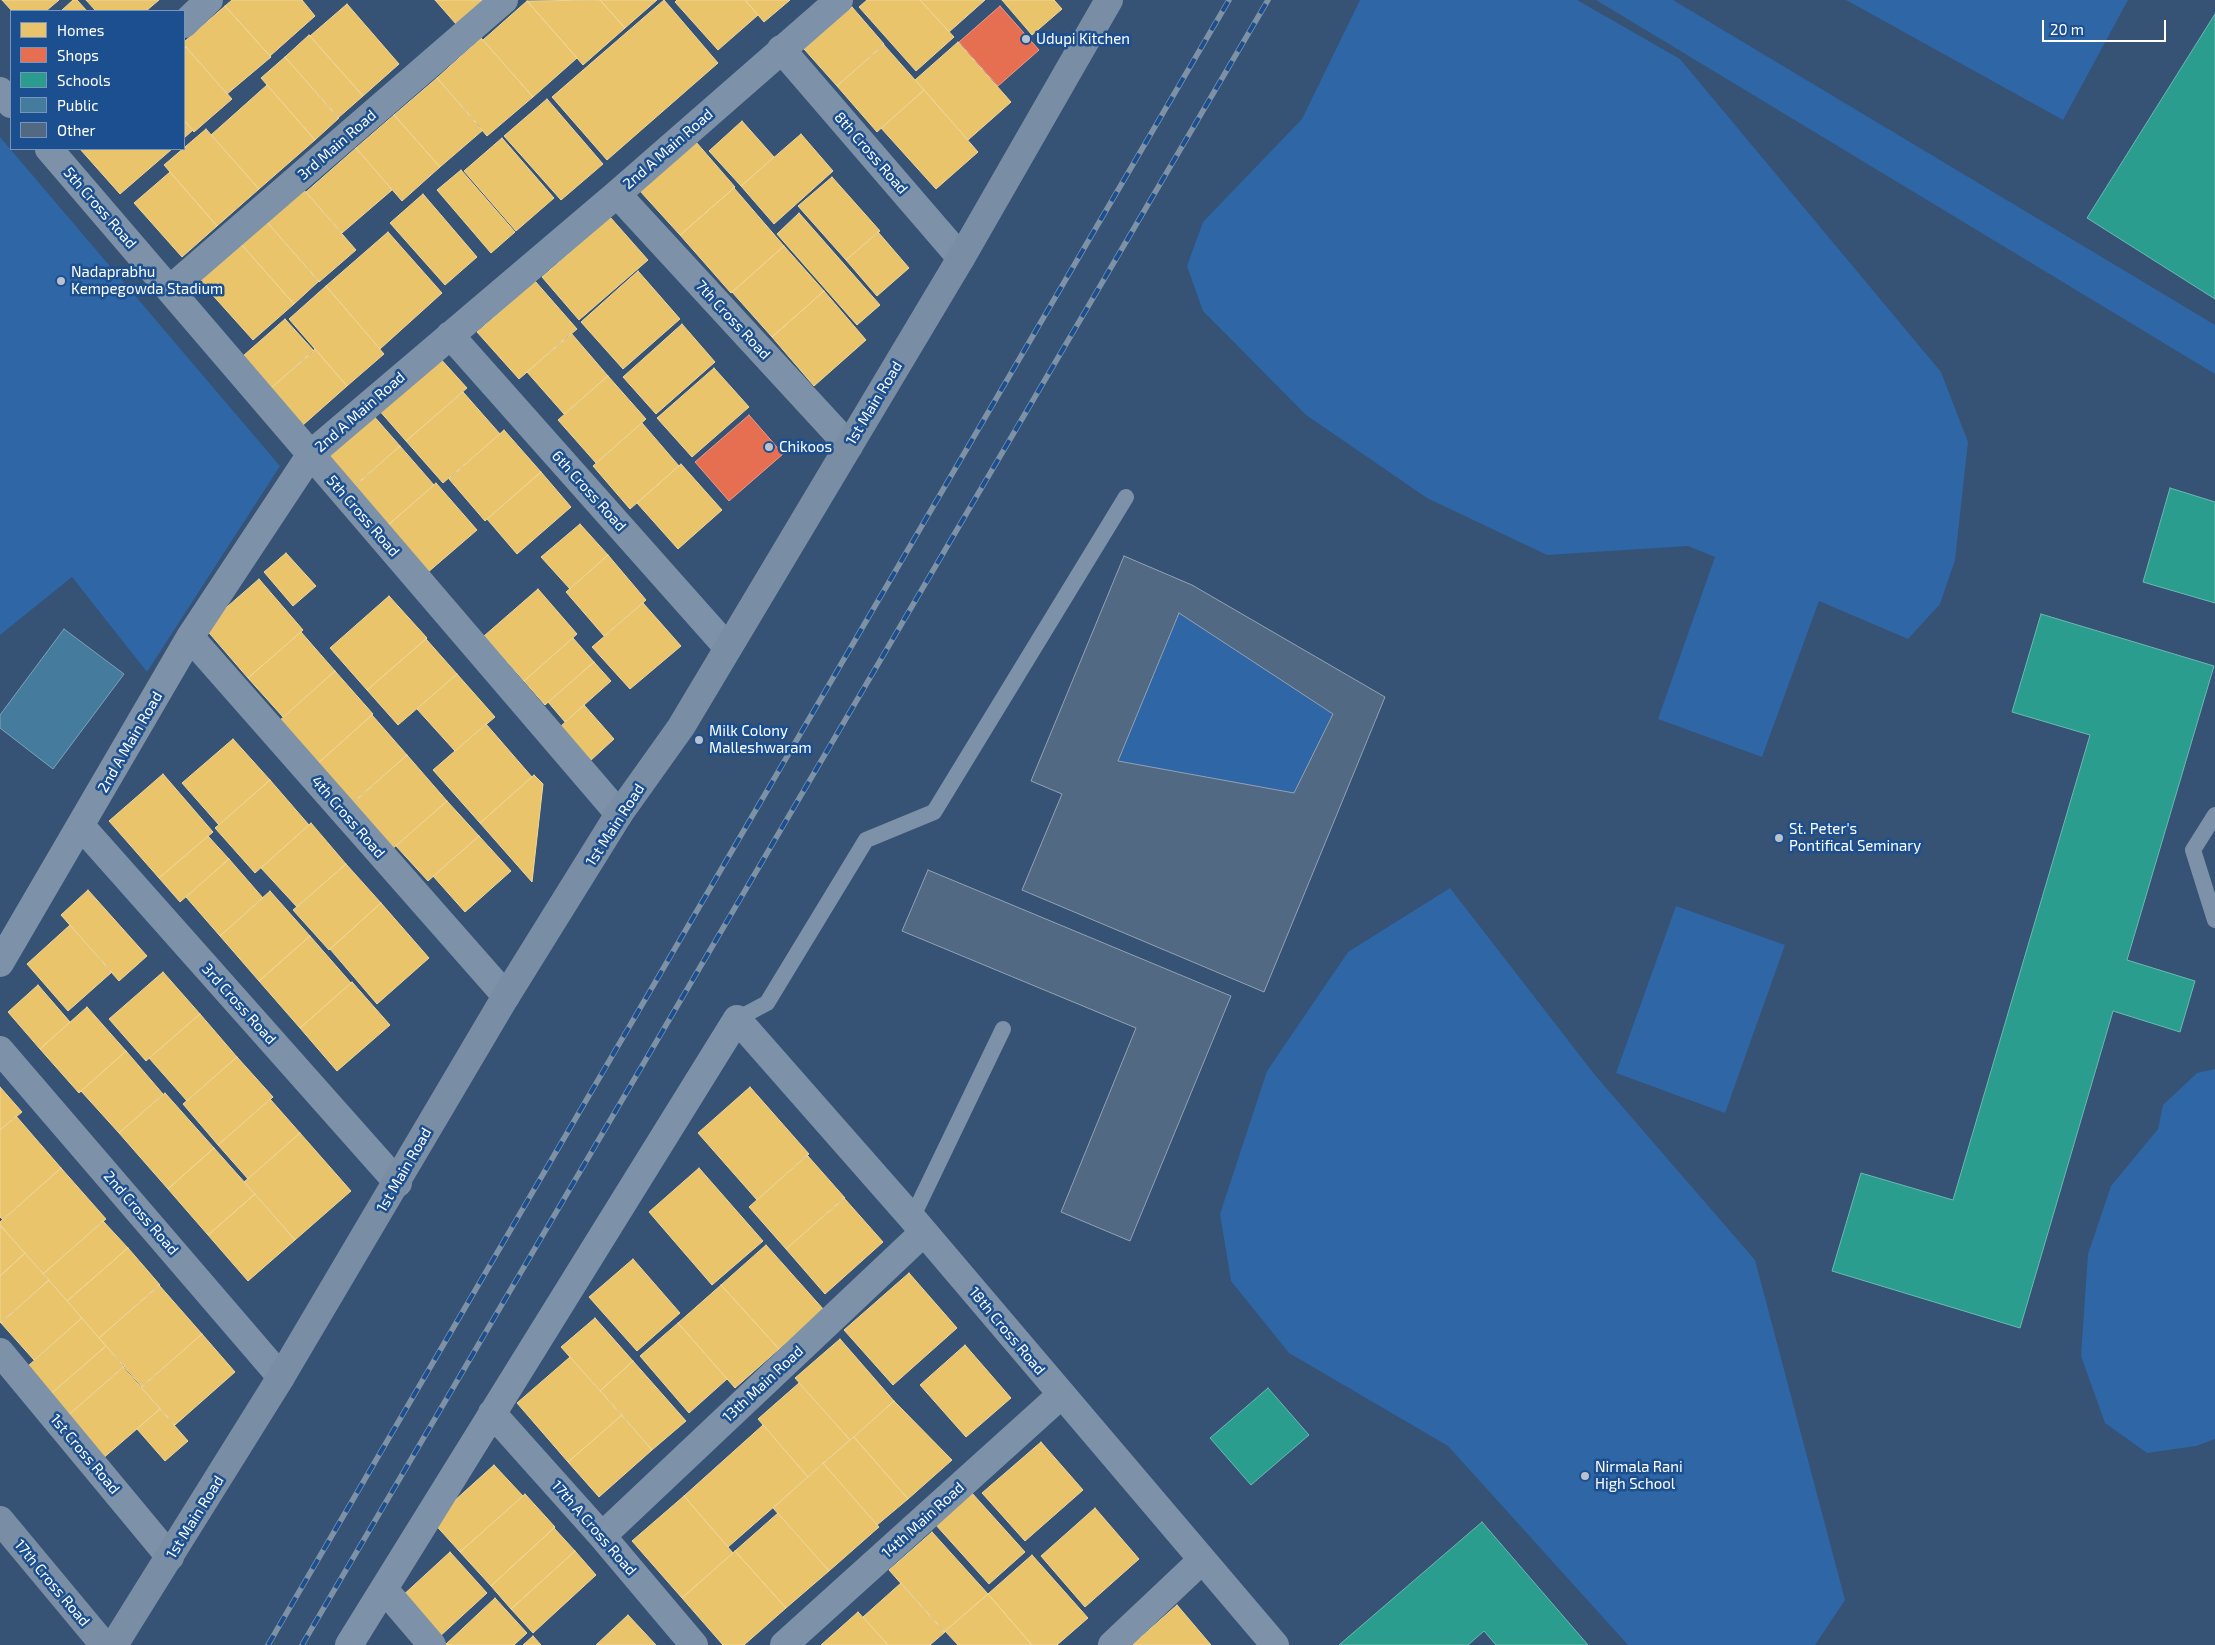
<!DOCTYPE html>
<style>
body{margin:0}
#map{position:relative;width:2215px;height:1645px;overflow:hidden;background:#365274;font-family:"Exo 2",sans-serif}
canvas{display:block}
.legend{position:absolute;left:10px;top:10px;width:175px;height:140px;box-sizing:border-box;background:#1b4f8f;border:1px solid #7695bc;margin:0;padding:6px 9px;list-style:none;font-size:15px;color:#fff}
.legend li{display:flex;align-items:center;gap:10px;height:25px}
.legend b{width:25px;border:1px solid #7695bc}
.scale{position:absolute;left:2042px;top:20px;width:124px;height:22px;box-sizing:border-box;border:2px solid #fff;border-top:0;padding-left:6px;font-size:15px;line-height:18px;white-space:nowrap;color:#fff;-webkit-text-stroke:4px #1b4f8f;paint-order:stroke}
</style>
<div id="map">
<canvas width="2215" height="1645"></canvas>
<ul class="legend">
<li><b style="height:14px;background:#e9c46a"></b>Homes</li>
<li><b style="height:14px;background:#e76f51"></b>Shops</li>
<li><b style="height:14px;background:#2a9d8f"></b>Schools</li>
<li><b style="height:14px;background:#457b9d"></b>Public</li>
<li><b style="height:14px;background:#526984"></b>Other</li>
</ul>
<div class="scale">20 m</div>
</div>
<script>
const context = document.querySelector('canvas').getContext('2d');
context.lineJoin = 'round';
function fill(path, color) {
  context.fillStyle = color;
  context.fill(path, 'evenodd');
}
function toPath(rows) {
  const path = new Path2D();
  for (const r of rows) {
    path.moveTo(r[0], r[1]);
    for (let i = 2; i < r.length; i += 2) path.lineTo(r[i], r[i + 1]);
  }
  return path;
}
function stroke(path, color, width, dash) {
  context.strokeStyle = color;
  context.lineWidth = width;
  context.lineCap = dash ? 'butt' : 'round';
  context.setLineDash(dash || []);
  context.stroke(path);
}
function drawText(font, color, halo, rows, align = 'center') {
  context.font = font + ' "Exo 2",sans-serif';
  context.lineWidth = 5;
  context.setLineDash([]);
  context.textBaseline = 'middle';
  context.strokeStyle = halo;
  context.fillStyle = color;
  for (const [text, x, y, turn = 0] of rows) {
    context.save();
    context.translate(x, y);
    context.rotate((+turn || 0) * Math.PI / 180);
    context.textAlign = isNaN(turn) ? turn : align;
    if (halo) context.strokeText(text, 0, 0);
    context.fillText(text, 0, 0);
    context.restore();
  }
}
fill(toPath([
 [1360,0,1577,0,1680,59,1941,372,1968,442,1955,560,1940,604,1908,639,1819,601,1762,757,1658,719,1715,557,1688,546,1547,555,1427,498,1306,415,1203,311,1187,266,1203,222,1302,119],
 [1596,0,1673,0,2215,325,2215,374],
 [1846,0,2128,0,2063,120],
 [0,137,280,466,147,672,72,577,0,635],
 [1179,613,1333,714,1294,793,1118,761],
 [1450,888,1595,1075,1755,1260,1845,1600,1815,1645,1628,1645,1448,1446,1289,1353,1231,1281,1220,1214,1267,1071,1348,952],
 [1676,906,1785,945,1725,1113,1616,1073],
 [2215,1069,2215,1439,2196,1446,2147,1453,2105,1423,2081,1356,2088,1254,2111,1186,2158,1129,2163,1105,2197,1073]
]), '#2f66a5');
const homes = toPath([
 [2,0,59,0,46,11,12,11,2,0],
 [73,0,77,0,87,11,61,11,73,0],
 [86,0,159,0,146,11,96,11,86,0],
 [232,0,302,0,315,16,270,56,225,6,232,0],
 [435,0,483,0,456,24,435,0],
 [600,0,657,0,625,28,600,0],
 [600,0,625,28,583,65,527,1,600,0],
 [664,0,718,63,607,160,552,97,664,0],
 [677,0,745,0,758,15,718,50,675,2,677,0],
 [745,0,790,0,764,22,745,0],
 [867,0,920,0,954,37,916,71,859,7,867,0],
 [920,0,985,0,949,32,920,0],
 [1002,0,1054,0,1062,9,1032,35,1002,0],
 [527,1,577,58,533,97,483,40,527,1],
 [347,4,399,64,363,96,310,36,347,4],
 [225,6,271,57,227,94,184,45,184,42,225,6],
 [852,7,884,44,837,86,804,49,852,7],
 [309,35,363,96,338,118,285,57,309,35],
 [481,38,533,97,487,136,437,78,481,38],
 [958,42,1011,102,968,140,915,80,958,42],
 [884,45,924,90,877,132,837,86,884,45],
 [186,47,232,99,194,132,184,120,184,49,186,47],
 [285,57,339,118,315,140,261,78,285,57],
 [437,78,483,130,440,167,394,115,437,78],
 [267,85,315,140,259,189,211,135,267,85],
 [924,90,978,152,936,189,881,128,924,90],
 [547,99,603,164,561,200,504,136,547,99],
 [394,115,440,167,402,201,356,148,394,115],
 [184,120,193,130,184,138,184,120],
 [742,121,774,157,741,186,709,151,742,121],
 [206,129,259,189,217,226,164,165,206,129],
 [801,134,833,171,774,224,741,186,801,134],
 [502,138,554,198,516,231,464,171,502,138],
 [696,142,735,187,680,235,640,191,696,142],
 [356,148,392,190,342,233,306,192,356,148],
 [80,149,172,149,120,194,80,149],
 [461,170,515,232,491,253,437,190,461,170],
 [170,172,217,226,182,257,134,203,170,172],
 [832,177,880,231,846,260,798,206,832,177],
 [734,188,784,246,731,293,680,235,734,188],
 [303,189,356,250,319,282,266,221,303,189],
 [423,194,477,257,445,285,390,223,423,194],
 [799,213,880,305,857,325,777,234,799,213],
 [610,217,648,260,579,320,542,277,610,217],
 [266,221,319,281,294,304,241,244,266,221],
 [388,232,442,293,380,349,326,286,388,232],
 [878,232,909,268,877,296,846,260,878,232],
 [242,245,294,304,253,340,200,281,242,245],
 [784,246,824,291,772,337,732,292,784,246],
 [638,271,680,319,623,369,581,322,638,271],
 [535,281,577,329,519,379,477,332,535,281],
 [326,286,384,354,347,386,289,319,326,286],
 [824,291,866,340,814,386,772,337,824,291],
 [285,319,314,351,271,388,243,356,285,319],
 [682,324,715,362,656,414,623,377,682,324],
 [571,333,608,376,564,414,527,372,571,333],
 [315,349,347,386,303,425,271,388,315,349],
 [438,356,467,388,406,441,378,409,438,356],
 [714,368,749,407,692,457,657,418,714,368],
 [608,376,646,419,596,463,558,420,608,376],
 [463,392,500,434,443,483,406,441,463,392],
 [372,414,400,446,354,486,326,454,372,414],
 [642,423,679,466,630,509,593,466,642,423],
 [504,430,541,472,485,521,449,479,504,430],
 [400,446,434,485,387,526,353,488,400,446],
 [681,464,722,510,678,549,637,503,681,464],
 [541,472,571,507,517,554,487,519,541,472],
 [436,483,477,530,427,573,387,526,436,483],
 [580,524,608,555,570,589,541,557,580,524],
 [286,553,316,586,293,606,264,572,286,553],
 [608,555,646,600,604,636,566,592,608,555],
 [259,579,303,630,248,678,204,627,259,579],
 [538,589,577,634,524,681,484,636,538,589],
 [389,596,427,638,367,690,330,648,389,596],
 [643,603,681,646,630,689,592,647,643,603],
 [301,632,335,671,283,717,248,678,301,632],
 [573,638,594,662,545,705,524,681,573,638],
 [426,639,457,674,398,725,367,690,426,639],
 [594,662,611,681,565,722,548,702,594,662],
 [335,671,373,714,316,765,278,722,335,671],
 [457,674,495,717,455,751,417,709,457,674],
 [584,705,614,739,590,761,560,727,584,705],
 [372,715,407,755,351,805,316,765,372,715],
 [486,724,532,777,480,823,433,770,486,724],
 [233,739,270,780,219,825,182,783,233,739],
 [407,755,447,801,391,850,351,804,407,755],
 [163,774,213,832,159,878,109,821,163,774],
 [534,775,543,784,532,882,480,823,534,775],
 [270,780,309,825,255,873,215,828,270,780],
 [447,801,479,836,428,881,396,846,447,801],
 [311,823,346,864,297,907,261,868,311,823],
 [208,836,229,859,180,902,159,878,208,836],
 [479,836,511,871,465,912,433,876,479,836],
 [229,859,263,898,220,936,186,897,229,859],
 [346,864,381,903,329,950,293,910,346,864],
 [88,890,147,956,119,981,61,915,88,890],
 [270,891,310,936,259,981,220,936,270,891],
 [381,903,429,958,377,1004,330,949,381,903],
 [70,925,112,972,68,1011,27,964,70,925],
 [310,936,351,983,300,1028,259,981,310,936],
 [163,972,200,1014,146,1061,109,1019,163,972],
 [352,982,390,1025,337,1071,300,1028,352,982],
 [38,985,70,1022,40,1049,8,1012,38,985],
 [87,1007,126,1051,79,1093,40,1049,87,1007],
 [200,1014,237,1057,187,1101,149,1058,200,1014],
 [126,1051,163,1094,119,1133,81,1091,126,1051],
 [237,1057,273,1097,218,1145,183,1104,237,1057],
 [0,1087,22,1112,0,1130,0,1087],
 [750,1087,809,1154,757,1200,698,1133,750,1087],
 [165,1093,214,1148,168,1189,119,1133,165,1093],
 [270,1099,300,1133,248,1179,218,1145,270,1099],
 [16,1116,61,1168,3,1220,0,1217,0,1130,16,1116],
 [300,1133,351,1191,295,1240,244,1182,300,1133],
 [214,1148,255,1194,208,1235,168,1189,214,1148],
 [807,1155,845,1198,786,1249,749,1207,807,1155],
 [61,1168,106,1219,43,1274,0,1225,0,1222,61,1168],
 [699,1168,763,1241,712,1285,649,1212,699,1168],
 [255,1194,295,1240,248,1281,208,1235,255,1194],
 [844,1198,883,1242,825,1294,786,1249,844,1198],
 [103,1221,128,1248,67,1301,43,1274,103,1221],
 [0,1225,25,1253,0,1276,0,1225],
 [766,1245,824,1310,779,1349,721,1285,766,1245],
 [128,1248,160,1285,99,1338,67,1301,128,1248],
 [25,1253,49,1280,0,1323,0,1276,25,1253],
 [633,1259,680,1313,637,1351,589,1297,633,1259],
 [909,1273,957,1328,893,1385,844,1330,909,1273],
 [49,1280,82,1318,34,1360,1,1323,49,1280],
 [159,1285,202,1334,142,1387,99,1338,159,1285],
 [721,1285,779,1349,735,1388,678,1323,721,1285],
 [82,1318,106,1346,43,1401,19,1374,82,1318],
 [595,1318,633,1361,600,1391,561,1347,595,1318],
 [678,1323,727,1379,689,1413,640,1356,678,1323],
 [202,1334,235,1372,175,1425,141,1387,202,1334],
 [840,1339,894,1401,850,1440,795,1378,840,1339],
 [965,1345,1011,1398,966,1437,920,1385,965,1345],
 [106,1346,125,1366,65,1418,47,1397,106,1346],
 [570,1357,622,1415,568,1462,517,1403,570,1357],
 [633,1361,686,1421,652,1450,600,1391,633,1361],
 [123,1367,160,1409,101,1460,65,1418,123,1367],
 [799,1383,850,1440,808,1477,758,1419,799,1383],
 [894,1401,952,1460,908,1499,854,1437,894,1401],
 [160,1409,188,1441,165,1461,137,1429,160,1409],
 [622,1415,652,1450,599,1497,568,1462,622,1415],
 [763,1425,808,1477,728,1547,684,1496,763,1425],
 [854,1437,908,1499,877,1525,823,1463,854,1437],
 [1041,1442,1083,1490,1025,1541,982,1493,1041,1442],
 [823,1463,879,1527,829,1571,773,1508,823,1463],
 [494,1465,523,1496,460,1552,432,1521,494,1465],
 [971,1492,1025,1552,989,1584,935,1524,971,1492],
 [525,1494,555,1527,491,1586,460,1552,525,1494],
 [684,1496,733,1553,682,1598,632,1541,684,1496],
 [1095,1508,1139,1559,1085,1607,1041,1556,1095,1508],
 [778,1513,829,1571,786,1608,735,1551,778,1513],
 [554,1528,575,1551,511,1609,491,1586,554,1528],
 [932,1532,988,1594,944,1632,889,1570,932,1532],
 [575,1551,596,1575,533,1633,511,1609,575,1551],
 [735,1551,786,1608,744,1645,723,1645,682,1598,735,1551],
 [450,1552,487,1593,438,1638,400,1598,450,1552],
 [1032,1555,1088,1618,1057,1645,1032,1645,988,1594,1032,1555],
 [901,1583,945,1632,930,1645,888,1645,863,1617,901,1583],
 [988,1594,1032,1645,958,1645,945,1631,988,1594],
 [495,1598,527,1633,514,1645,445,1645,495,1598],
 [1177,1605,1211,1645,1134,1645,1133,1644,1177,1605],
 [858,1612,888,1645,821,1645,858,1612],
 [628,1615,656,1645,596,1645,628,1615],
 [533,1636,541,1645,523,1645,533,1636]
]);
fill(homes, '#e9c46a');
stroke(homes, '#f0d697', 1);
const shops = toPath([
 [1000,6,1039,50,998,86,959,42,1000,6],
 [749,415,783,454,729,501,695,462,749,415]
]);
fill(shops, '#e76f51');
stroke(shops, '#ee9a85', 1);
const schools = toPath([
 [2215,14,2215,299,2087,218,2215,14],
 [2170,488,2215,502,2215,603,2143,582,2170,488],
 [2041,614,2214,666,2127,960,2195,981,2180,1032,2113,1011,2020,1328,1832,1271,1861,1173,1953,1200,2090,735,2012,712,2041,614],
 [1268,1388,1309,1435,1251,1485,1210,1438,1268,1388],
 [1482,1522,1588,1645,1496,1645,1484,1631,1468,1645,1339,1645,1482,1522]
]);
fill(schools, '#2a9d8f');
stroke(schools, '#6abab1', 1);
const public = toPath([
 [64,629,124,674,53,769,0,728,0,715,64,629]
]);
fill(public, '#457b9d');
stroke(public, '#7da3ba', 1);
const building = toPath([
 [1124,556,1192,585,1385,697,1264,992,1022,890,1062,794,1031,781,1124,556],
 [1179,613,1333,714,1294,793,1118,761,1179,613],
 [928,870,1231,996,1130,1241,1061,1212,1136,1028,902,931,928,870]
]);
fill(building, '#526984');
stroke(building, '#92a2b6', 1);
stroke(toPath([
 [2215,815,2193,850,2215,920],
 [737,1019,767,1003,866,840,934,812,1126,497],
 [912,1218,1003,1029]
]), '#7d92a8', 16);
stroke(toPath([
 [184,24,209,0],
 [781,49,961,258],
 [0,91,11,104],
 [49,149,619,814],
 [617,194,849,446],
 [170,289,504,0],
 [450,335,728,648],
 [190,637,506,996],
 [81,826,398,1183],
 [0,963,190,637,311,454,617,194,839,0],
 [0,1050,281,1377],
 [0,1352,170,1557],
 [492,1413,602,1536,694,1645],
 [602,1536,924,1232],
 [384,1589,432,1645],
 [349,1645,737,1019,912,1218,1275,1645],
 [784,1645,1061,1395],
 [1112,1645,1202,1560]
]), '#7d92a8', 28);
stroke(toPath([
 [0,1520,104,1645],
 [114,1645,281,1377,506,996,619,814,681,727,961,258,1109,0]
]), '#798da4', 28);
const rail = toPath([
 [268,1645,1229,0],
 [302,1645,1268,0]
]);
stroke(rail, '#7e92a7', 5.5);
stroke(rail, '#1b4f8f', 4, [11]);
for (const [x, y, r, color] of [
 [1026,39,5,"#b9c2ce"],
 [61,281,5,"#b9c2ce"],
 [769,447,5,"#b9c2ce"],
 [699,740,5,"#b9c2ce"],
 [1779,838,5,"#b9c2ce"],
 [1585,1476,5,"#b9c2ce"]
]) {
  const dot = new Path2D();
  dot.arc(x, y, r, 0, 2 * Math.PI);
  context.fillStyle = color;
  context.fill(dot);
  stroke(dot, '#1b4f8f', 2);
}
drawText('15px', '#fff', '#1b4f8f', [
 ["Udupi Kitchen",1036,39],
 ["Nadaprabhu",71,272],
 ["Kempegowda Stadium",71,289],
 ["Chikoos",779,447],
 ["Milk Colony",709,731],
 ["Malleshwaram",709,748],
 ["St. Peter's",1789,829],
 ["Pontifical Seminary",1789,846],
 ["Nirmala Rani",1595,1467],
 ["High School",1595,1484]
], 'left');
drawText('15px', '#fff', '#1b4f8f', [
 ["3rd Main Road",337,145,-41],
 ["2nd A Main Road",668,149,-41],
 ["8th Cross Road",871,153,49],
 ["5th Cross Road",100,208,49],
 ["7th Cross Road",733,320,47],
 ["1st Main Road",874,403,-59],
 ["2nd A Main Road",360,412,-41],
 ["6th Cross Road",589,491,48],
 ["5th Cross Road",363,516,49],
 ["2nd A Main Road",130,742,-60],
 ["4th Cross Road",348,817,49],
 ["1st Main Road",615,825,-57],
 ["3rd Cross Road",239,1004,48],
 ["1st Main Road",404,1170,-60],
 ["2nd Cross Road",141,1213,49],
 ["18th Cross Road",1007,1331,50],
 ["13th Main Road",763,1384,-43],
 ["1st Cross Road",85,1454,50],
 ["1st Main Road",195,1517,-58],
 ["14th Main Road",923,1520,-42],
 ["17th A Cross Road",594,1528,49],
 ["17th Cross Road",52,1583,50]
]);
</script>
